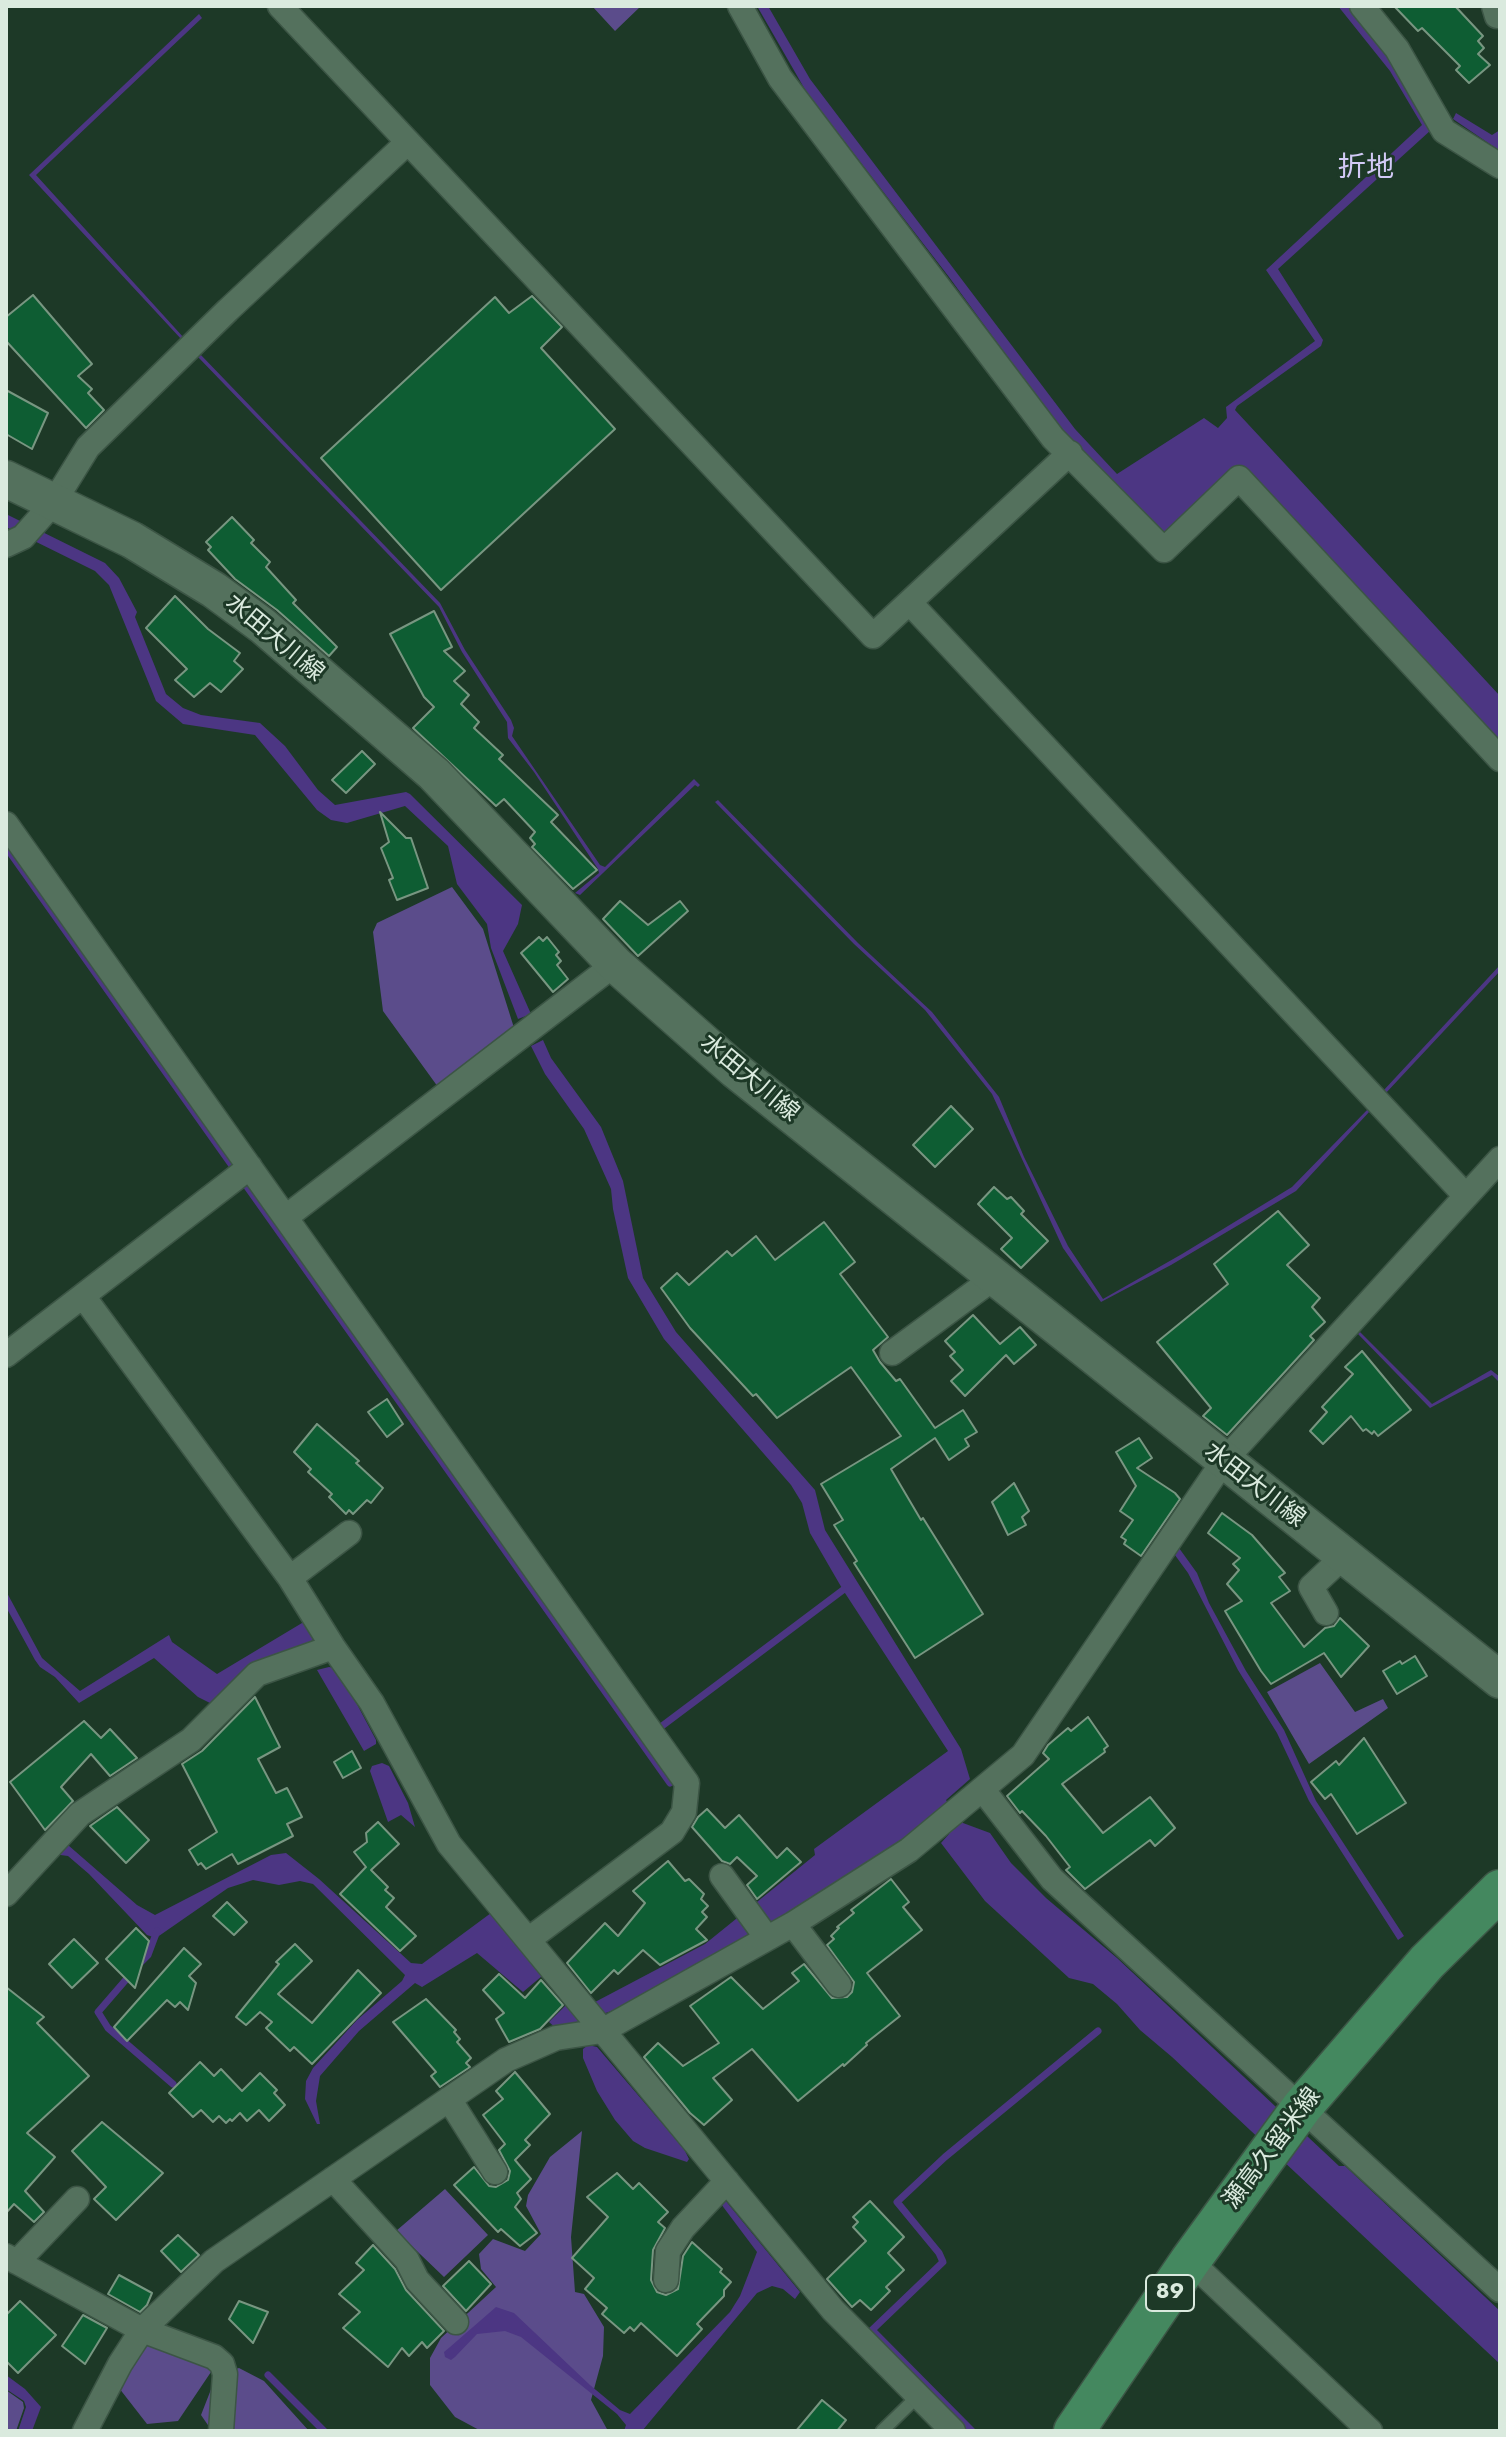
<!DOCTYPE html>
<meta charset="utf-8">
<style>
body{margin:0}
#map{position:relative;width:1506px;height:2437px;overflow:hidden;background:#1d3927;font-family:Jost,sans-serif}
canvas{display:block}
.frame{position:absolute;inset:0;border:8px solid #daeade;pointer-events:none}
</style>
<div id="map">
<canvas width="1506" height="2437"></canvas>
<div class="frame"></div>
</div>
<script>
const context = document.querySelector('canvas').getContext('2d');
context.lineJoin = 'round';
function fill(path, color) {
  context.fillStyle = color;
  context.fill(path, 'evenodd');
}
function toPath(rows) {
  const path = new Path2D();
  for (const r of rows) {
    path.moveTo(r[0], r[1]);
    for (let i = 2; i < r.length; i += 2) path.lineTo(r[i], r[i + 1]);
  }
  return path;
}
function stroke(path, color, width, dash) {
  context.strokeStyle = color;
  context.lineWidth = width;
  context.lineCap = dash ? 'butt' : 'round';
  context.setLineDash(dash || []);
  context.stroke(path);
}
function drawText(font, color, halo, rows, align = 'center') {
  context.font = font + ' Jost,"Noto Sans JP",sans-serif';
  context.lineWidth = 6;
  context.setLineDash([]);
  context.textBaseline = 'middle';
  context.strokeStyle = halo;
  context.fillStyle = color;
  for (const [text, x, y, turn = 0] of rows) {
    context.save();
    context.translate(x, y);
    context.rotate((+turn || 0) * Math.PI / 180);
    context.textAlign = isNaN(turn) ? turn : align;
    if (halo) context.strokeText(text, 0, 0);
    context.fillText(text, 0, 0);
    context.restore();
  }
}
fill(toPath([
 [592,6,641,6,615,31],
 [452,887,483,929,515,1031,438,1087,383,1011,373,932,377,923],
 [1320,1663,1355,1712,1383,1699,1388,1708,1309,1764,1267,1692],
 [582,2131,571,2237,575,2292,584,2294,604,2327,603,2356,591,2400,608,2431,481,2431,455,2417,430,2385,430,2358,441,2338,496,2287,481,2269,479,2254,493,2239,525,2251,541,2234,526,2206,528,2195,550,2157],
 [445,2189,488,2235,444,2277,396,2231],
 [150,2342,213,2369,178,2421,147,2424,119,2388,140,2346],
 [239,2368,264,2381,309,2431,212,2431,201,2415,217,2374],
 [6,2390,23,2402,24,2408,16,2431,6,2431]
]), '#5b4c8b');
fill(toPath([
 [757,6,768,6,810,79,1075,429,1117,474,1204,418,1218,428,1227,418,1226,407,1315,341,1266,270,1422,125,1390,71,1338,6,1349,6,1393,61,1431,130,1278,269,1323,340,1321,346,1237,406,1235,410,1500,696,1500,743,1239,467,1168,535,1155,533,1061,430,949,277,807,93],
 [199,14,202,18,36,175,184,338,182,340,29,175],
 [1456,113,1492,135,1500,130,1500,151,1453,119],
 [200,354,440,603,465,650,511,720,514,728,512,736,600,865,605,867,694,779,700,785,698,787,695,785,580,895,575,893,599,873,598,869,534,772,508,738,507,722,462,652,439,607,198,357],
 [6,514,105,563,119,578,137,612,135,617,166,694,183,708,201,715,260,723,285,746,318,790,335,805,406,792,410,794,522,905,518,924,503,951,531,1014,518,1019,491,948,487,924,457,884,448,846,405,806,347,823,331,820,317,810,255,735,183,724,156,701,109,585,95,571,6,527],
 [718,800,858,943,932,1012,999,1097,1024,1157,1068,1246,1103,1299,1182,1254,1292,1187,1368,1109,1370,1111,1296,1191,1171,1265,1101,1302,1063,1248,992,1094,925,1010,854,944,715,802],
 [1500,965,1500,971,1385,1094,1383,1091],
 [543,1040,551,1058,601,1127,623,1181,643,1278,676,1332,815,1490,825,1530,961,1749,970,1779,946,1800,963,1823,990,1833,1011,1863,1046,1898,1117,1958,1339,2166,1345,2166,1500,2311,1500,2364,1172,2057,1140,2030,1117,2004,1093,1984,1069,1978,985,1901,941,1843,949,1834,928,1818,903,1841,772,1922,614,2010,558,2030,549,2022,568,2003,578,2011,705,1944,815,1855,814,1849,948,1751,843,1590,810,1533,802,1503,791,1485,664,1339,628,1278,613,1209,611,1189,584,1129,545,1074,531,1046],
 [1360,1332,1432,1404,1491,1370,1500,1377,1500,1383,1492,1375,1430,1408,1358,1334],
 [1179,1548,1197,1573,1209,1603,1246,1671,1284,1730,1316,1801,1404,1936,1398,1940,1309,1801,1277,1733,1238,1670,1188,1573,1172,1551],
 [6,1591,42,1658,80,1691,169,1635,172,1642,217,1674,307,1620,317,1634,304,1651,210,1703,198,1697,154,1658,79,1703,55,1677,40,1667,35,1660,6,1607],
 [329,1667,335,1668,342,1676,376,1740,376,1744,364,1751,317,1670],
 [382,1763,389,1766,408,1803,415,1827,401,1815,388,1822,370,1771,372,1766],
 [68,1845,137,1905,155,1915,271,1855,286,1853,319,1879,411,1963,422,1964,491,1913,542,1976,523,1992,477,1953,422,1987,415,1983,359,2031,320,2076,316,2101,320,2124,317,2124,305,2099,306,2081,313,2068,357,2020,402,1981,405,1975,313,1884,300,1881,279,1885,253,1880,228,1888,156,1938,147,1935,89,1874,68,1856,53,1854],
 [588,2045,597,2047,684,2149,689,2159,687,2162,645,2148,633,2141,615,2120,597,2091,583,2058,583,2049],
 [725,2200,800,2292,795,2299,783,2289,772,2286,757,2293,642,2431,624,2431,626,2425,617,2414,521,2337,505,2331,477,2334,455,2357,451,2360,445,2357,444,2352,450,2347,496,2307,514,2313,590,2385,620,2410,630,2414,730,2312,740,2296,757,2252,721,2204],
 [6,2375,25,2389,41,2407,32,2431,18,2431,26,2407,24,2401,6,2389]
]), '#4c3683');
stroke(toPath([
 [6,847,670,1783],
 [662,1726,843,1590],
 [138,1965,148,1955,157,1931],
 [130,1975,98,2012,108,2028,173,2084],
 [268,2375,324,2431],
 [972,2431,872,2330,943,2262,939,2253,897,2202,945,2157,1098,2031]
]), '#4c3683', 7);
const building = toPath([
 [1394,6,1455,6,1483,36,1478,41,1484,48,1478,54,1490,65,1469,83,1456,70,1460,66,1422,28,1418,31,1394,6],
 [33,295,92,364,78,376,92,389,88,393,104,410,86,428,6,341,6,317,33,295],
 [532,296,562,327,541,348,615,429,441,590,321,458,495,297,509,313,532,296],
 [6,390,48,413,32,449,6,434,6,390],
 [232,517,254,540,251,543,270,562,266,567,296,600,293,603,337,647,329,656,277,610,235,579,208,550,211,547,206,542,232,517],
 [175,596,208,629,240,653,234,661,243,669,221,692,210,683,194,697,175,680,187,669,146,628,175,596],
 [434,611,452,647,444,651,465,671,454,681,469,695,461,704,479,722,474,728,503,755,499,759,558,815,551,822,597,870,573,889,532,847,535,844,530,838,535,832,504,799,496,806,413,728,434,707,424,697,390,634,434,611],
 [362,751,375,764,346,793,332,780,362,751],
 [380,812,406,838,411,838,428,888,397,900,389,880,393,878,381,848,389,842,380,812],
 [620,901,648,925,680,901,688,911,638,956,603,919,620,901],
 [539,937,543,941,547,937,559,952,556,955,561,961,557,965,568,979,553,992,521,953,539,937],
 [951,1106,973,1129,935,1167,913,1145,951,1106],
 [994,1187,1007,1199,1011,1197,1024,1211,1021,1214,1048,1241,1021,1268,1001,1249,1012,1238,978,1204,994,1187],
 [1278,1211,1309,1245,1287,1265,1320,1298,1312,1307,1325,1322,1310,1336,1314,1340,1227,1435,1203,1416,1211,1408,1157,1342,1228,1284,1214,1264,1278,1211],
 [824,1222,855,1262,840,1274,888,1337,873,1350,880,1362,896,1381,900,1379,935,1428,963,1410,977,1432,965,1439,969,1446,949,1460,935,1438,891,1469,921,1520,923,1518,983,1614,915,1658,854,1563,857,1561,834,1525,843,1520,821,1484,901,1436,851,1367,777,1418,756,1394,753,1396,690,1328,661,1288,677,1273,689,1285,727,1251,732,1256,756,1236,775,1260,824,1222],
 [973,1315,1000,1344,1020,1327,1036,1345,1014,1364,1006,1355,965,1396,951,1381,963,1370,950,1356,955,1352,945,1341,973,1315],
 [1362,1351,1411,1410,1378,1436,1374,1431,1372,1434,1366,1429,1363,1431,1351,1416,1323,1444,1310,1431,1327,1412,1322,1407,1353,1374,1345,1367,1362,1351],
 [387,1399,403,1424,387,1437,368,1412,387,1399],
 [317,1424,359,1461,356,1463,383,1488,371,1503,367,1500,353,1514,349,1510,346,1514,329,1497,332,1494,308,1472,311,1469,294,1452,317,1424],
 [1139,1438,1152,1458,1137,1468,1175,1493,1180,1499,1141,1556,1124,1544,1126,1540,1121,1537,1133,1520,1120,1511,1136,1486,1116,1452,1139,1438],
 [1014,1483,1029,1511,1022,1517,1026,1525,1008,1535,992,1502,1014,1483],
 [1222,1513,1252,1535,1285,1573,1279,1577,1290,1591,1271,1603,1304,1647,1325,1628,1334,1626,1340,1618,1369,1646,1341,1677,1324,1653,1271,1684,1261,1671,1225,1611,1242,1601,1227,1584,1239,1570,1233,1564,1240,1558,1208,1533,1222,1513],
 [1415,1656,1427,1676,1397,1694,1383,1671,1400,1661,1402,1664,1415,1656],
 [255,1697,280,1747,258,1759,276,1793,287,1788,302,1817,287,1824,293,1836,238,1864,232,1854,206,1869,201,1863,198,1865,189,1850,217,1832,182,1764,202,1751,255,1697],
 [1088,1717,1108,1746,1104,1749,1105,1752,1062,1784,1103,1833,1150,1797,1175,1828,1155,1846,1150,1840,1085,1889,1066,1870,1070,1867,1046,1836,1022,1811,1020,1813,1007,1796,1049,1759,1043,1753,1048,1745,1068,1728,1071,1731,1088,1717],
 [84,1721,101,1738,110,1729,137,1758,110,1776,91,1754,61,1787,73,1801,45,1830,10,1782,84,1721],
 [1364,1738,1406,1803,1357,1834,1331,1794,1325,1799,1311,1782,1336,1761,1339,1765,1364,1738],
 [352,1751,361,1768,343,1778,334,1762,352,1751],
 [117,1807,149,1840,126,1863,90,1826,117,1807],
 [707,1809,725,1828,739,1815,777,1858,787,1848,801,1862,757,1899,747,1885,757,1876,737,1857,730,1864,722,1861,692,1827,698,1817,707,1809],
 [378,1822,399,1844,371,1870,388,1887,385,1890,394,1898,386,1907,416,1936,400,1951,340,1894,366,1867,354,1852,367,1842,366,1833,378,1822],
 [668,1861,685,1881,689,1879,704,1894,701,1899,708,1906,702,1912,707,1917,696,1929,707,1940,660,1965,643,1950,618,1974,614,1970,591,1993,567,1963,605,1923,618,1936,645,1903,633,1891,668,1861],
 [891,1879,909,1902,903,1907,922,1930,867,1973,900,2016,866,2043,867,2045,844,2066,843,2064,798,2101,752,2049,713,2078,732,2100,704,2125,690,2113,644,2057,658,2043,683,2066,719,2043,690,2006,731,1977,763,2009,799,1981,792,1973,804,1964,832,1998,847,1997,852,1992,854,1982,827,1945,834,1939,831,1936,839,1928,837,1927,854,1913,851,1910,891,1879],
 [227,1902,247,1922,234,1935,213,1916,227,1902],
 [136,1928,149,1941,135,1988,106,1959,136,1928],
 [74,1939,98,1963,72,1988,49,1964,74,1939],
 [295,1944,312,1961,278,1994,312,2023,358,1970,381,1993,312,2064,294,2047,290,2051,266,2028,272,2022,260,2012,246,2025,236,2017,279,1964,276,1962,295,1944],
 [184,1948,201,1964,189,1976,196,1983,188,2010,180,2002,175,2007,167,2000,127,2041,114,2027,184,1948],
 [499,1974,525,1998,541,1980,563,2005,540,2029,509,2042,496,2019,504,2013,483,1990,499,1974],
 [6,1987,44,2017,37,2023,89,2076,27,2133,55,2157,25,2191,44,2212,34,2222,14,2204,6,2213,6,1987],
 [426,1999,456,2030,454,2032,460,2039,457,2042,471,2058,466,2063,470,2067,440,2087,431,2076,436,2072,393,2022,426,1999],
 [200,2062,214,2076,221,2069,242,2091,260,2073,277,2090,274,2093,285,2105,269,2121,259,2110,247,2121,240,2113,232,2121,230,2119,226,2123,219,2116,213,2122,201,2110,193,2117,169,2093,200,2062],
 [515,2072,550,2114,525,2140,530,2145,515,2160,531,2179,517,2193,521,2199,515,2207,537,2233,520,2246,501,2229,498,2232,454,2185,474,2167,489,2186,496,2187,508,2180,510,2171,499,2150,505,2144,483,2115,503,2099,496,2091,515,2072],
 [102,2122,163,2173,116,2220,94,2199,106,2187,72,2151,102,2122],
 [617,2173,633,2189,639,2183,668,2212,658,2222,665,2228,653,2250,651,2280,657,2292,666,2295,678,2289,683,2256,692,2242,722,2269,720,2272,731,2282,724,2290,724,2296,697,2324,702,2329,677,2356,641,2323,634,2331,630,2327,624,2333,602,2314,607,2308,585,2289,594,2278,572,2258,608,2217,587,2197,617,2173],
 [870,2201,904,2237,888,2253,904,2270,886,2287,890,2291,871,2310,860,2300,852,2307,827,2279,866,2241,853,2227,858,2222,853,2217,870,2201],
 [178,2235,199,2255,181,2272,161,2251,178,2235],
 [373,2245,395,2269,406,2290,444,2331,427,2348,422,2342,409,2356,402,2348,388,2367,343,2328,360,2312,339,2294,364,2270,356,2263,373,2245],
 [469,2261,491,2284,466,2311,443,2286,469,2261],
 [119,2275,152,2293,147,2305,140,2312,108,2294,119,2275],
 [20,2301,56,2335,18,2373,6,2361,6,2315,20,2301],
 [239,2301,268,2312,253,2343,229,2319,239,2301],
 [83,2315,107,2328,85,2364,62,2346,83,2315],
 [822,2400,846,2420,837,2431,796,2431,822,2400]
]);
fill(building, '#0e5d33');
stroke(building, '#789681', 2);
const lane = toPath([
 [882,2431,917,2397]
]);
const street = toPath([
 [280,6,873,636,1070,453],
 [740,6,780,78,1053,438,1164,550,1239,478,1500,759],
 [1362,6,1397,49,1444,131,1500,166],
 [1494,6,1497,16],
 [6,545,23,537,54,502,88,447,228,310,408,142],
 [910,603,1466,1196],
 [6,824,687,1783,684,1812,672,1832,528,1940],
 [286,1217,615,964],
 [83,1296,290,1578,333,1647,372,1703,449,1844,833,2310,953,2431],
 [892,1353,994,1278],
 [6,1355,250,1167],
 [290,1578,349,1533],
 [1326,1613,1311,1587,1343,1557],
 [983,1790,1052,1879,1500,2290],
 [722,1876,767,1938],
 [6,1894,80,1814,191,1740,257,1674,333,1647],
 [793,1924,839,1985],
 [449,2099,495,2172],
 [333,2179,407,2260,417,2280,456,2322],
 [6,2256,142,2330,214,2357,222,2364,225,2374,221,2431],
 [1190,2261,1370,2431],
 [17,2262,77,2199],
 [666,2280,668,2251,683,2228,727,2181],
 [85,2431,120,2364,142,2330,214,2261,506,2060,556,2038,602,2031,793,1924,909,1850,1023,1755,1223,1462,1500,1159]
]);
const secondary = toPath([
 [6,479,132,540,214,590,263,626,434,774,615,964,735,1070,1500,1680]
]);
const primary = toPath([
 [1074,2431,1190,2261,1302,2107,1427,1962,1500,1890]
]);
stroke(lane, '#3c5545', 15);
stroke(street, '#3c5545', 27);
stroke(secondary, '#3c5545', 39);
stroke(primary, '#3c5545', 43);
stroke(lane, '#54715d', 12);
stroke(street, '#54715d', 24);
stroke(secondary, '#54715d', 36);
stroke(primary, '#44885f', 40);
for (const [x, y, w] of [
 [1170,2293,48]
]) {
  const box = new Path2D();
  box.roundRect(x - w / 2, y - 18, w, 36, 6);
  context.fillStyle = '#1d3927';
  context.fill(box);
  stroke(box, '#daeade', 2);
}
drawText('bold 22px', '#daeade', null, [
 ["89",1170,2293]
]);
drawText('24px', '#daeade', '#1d3927', [
 ["水田大川線",274,639,40],
 ["水田大川線",749,1079,40],
 ["水田大川線",1254,1486,38],
 ["瀬高久留米線",1273,2149,-53]
]);
drawText('28px', '#d2caf6', '#1d3927', [
 ["折地",1366,169]
]);
</script>
